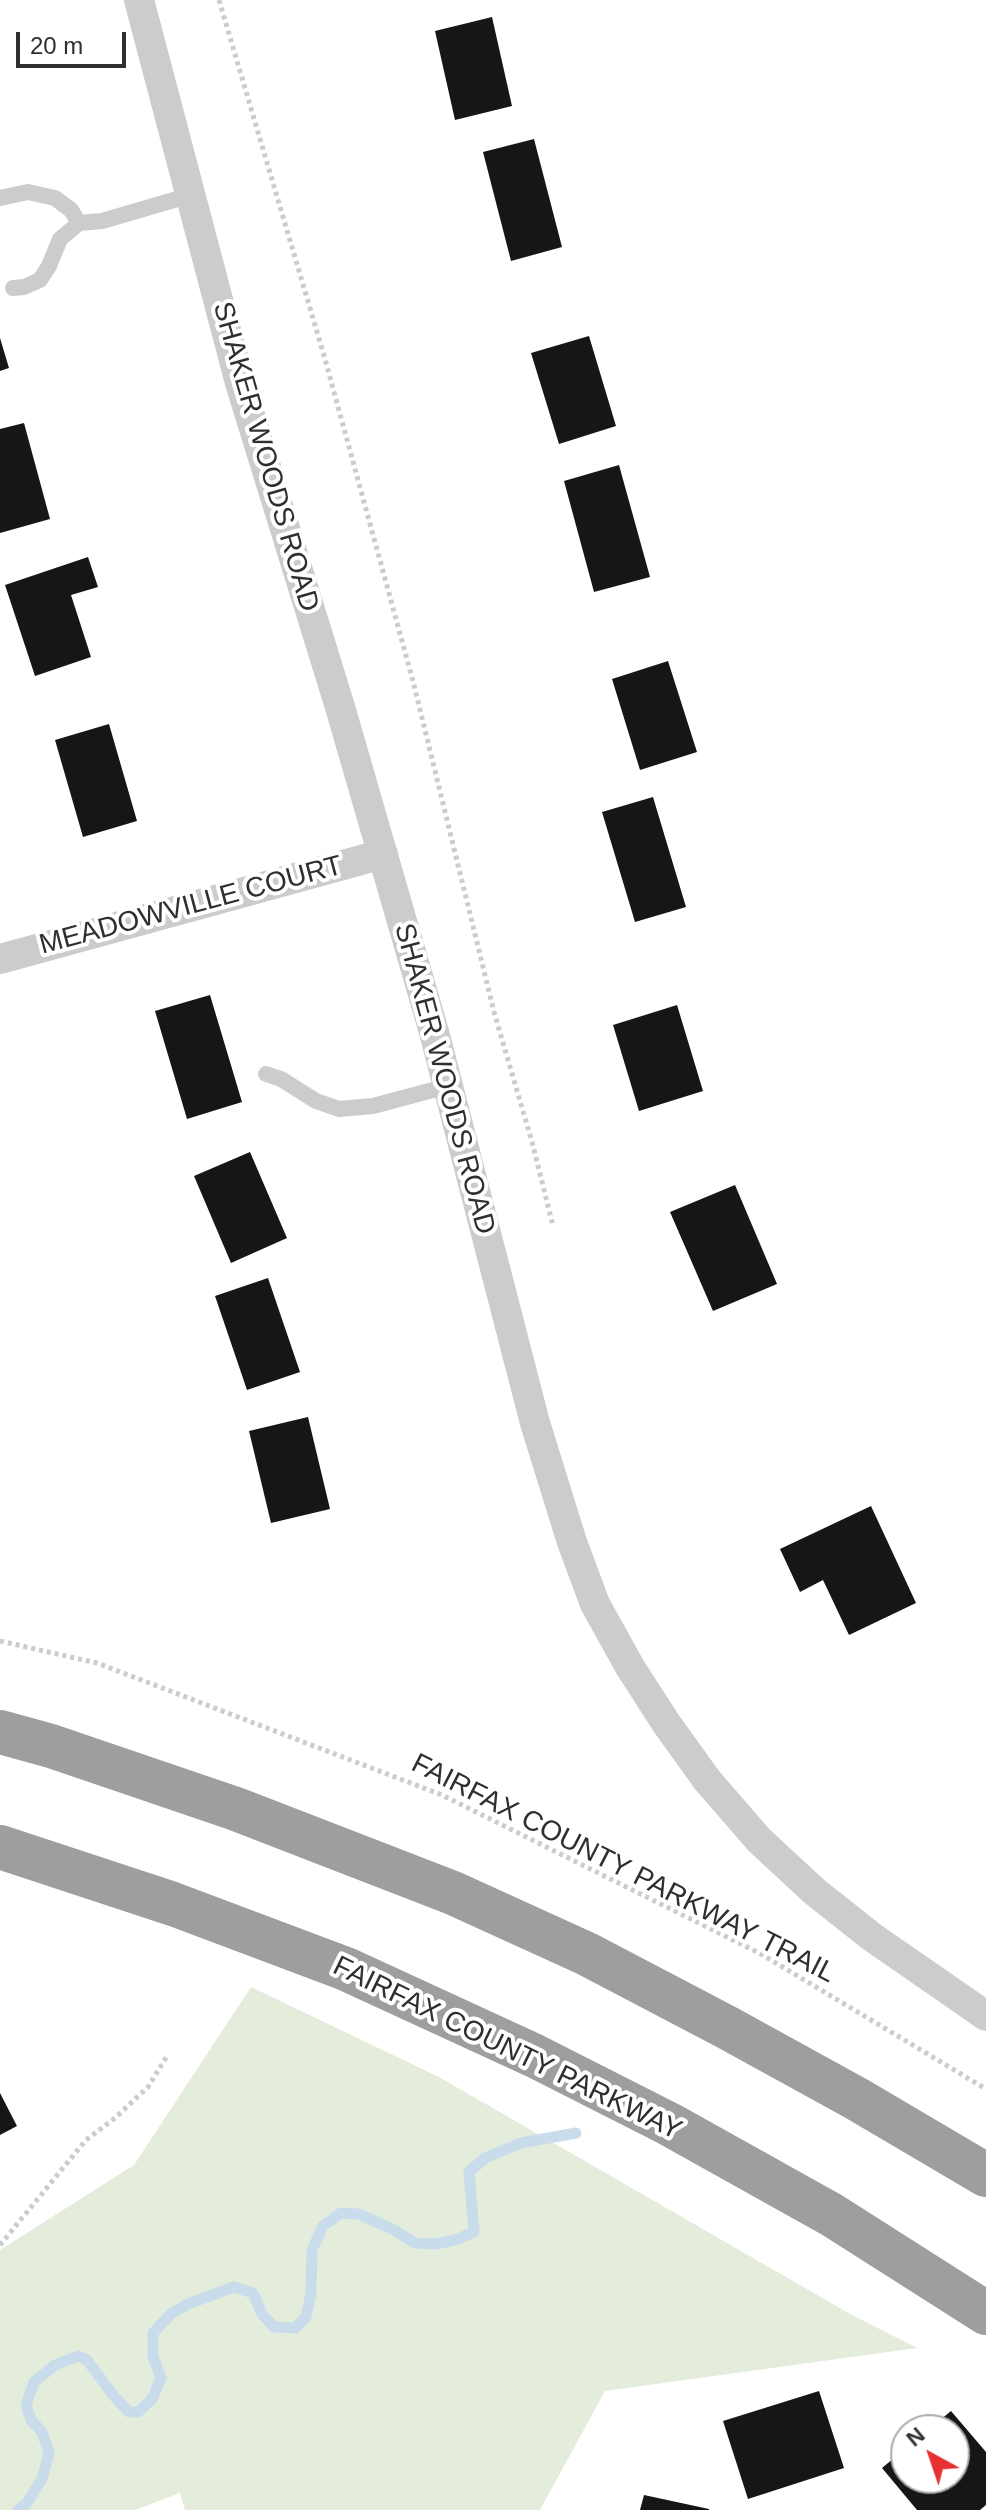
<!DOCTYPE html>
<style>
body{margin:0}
#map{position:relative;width:986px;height:2510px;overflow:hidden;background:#fff;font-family:Helvetica,sans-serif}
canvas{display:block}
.north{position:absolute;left:890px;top:2414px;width:80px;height:80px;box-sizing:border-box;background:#fff;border:2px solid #acacac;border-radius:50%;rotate:320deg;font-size:22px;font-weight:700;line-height:32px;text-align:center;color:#2f2f2f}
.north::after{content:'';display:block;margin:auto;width:28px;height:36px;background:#e63031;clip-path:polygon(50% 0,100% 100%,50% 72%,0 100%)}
.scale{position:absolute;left:16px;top:32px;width:110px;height:36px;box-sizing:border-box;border:4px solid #2f2f2f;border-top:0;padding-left:10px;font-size:24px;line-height:28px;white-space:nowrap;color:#2f2f2f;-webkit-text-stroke:6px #fff;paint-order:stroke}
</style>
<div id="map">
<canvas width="986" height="2510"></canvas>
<div class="north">N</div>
<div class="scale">20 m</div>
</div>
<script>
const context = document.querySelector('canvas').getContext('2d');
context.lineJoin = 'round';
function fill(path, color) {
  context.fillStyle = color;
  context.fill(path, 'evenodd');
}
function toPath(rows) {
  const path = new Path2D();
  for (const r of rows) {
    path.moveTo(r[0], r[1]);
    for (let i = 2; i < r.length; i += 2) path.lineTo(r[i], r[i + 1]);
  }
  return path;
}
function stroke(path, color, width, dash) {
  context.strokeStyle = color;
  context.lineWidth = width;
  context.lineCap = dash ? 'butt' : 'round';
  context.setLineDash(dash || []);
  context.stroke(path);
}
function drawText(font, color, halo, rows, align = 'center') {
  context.font = font + ' Helvetica,sans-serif';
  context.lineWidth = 8;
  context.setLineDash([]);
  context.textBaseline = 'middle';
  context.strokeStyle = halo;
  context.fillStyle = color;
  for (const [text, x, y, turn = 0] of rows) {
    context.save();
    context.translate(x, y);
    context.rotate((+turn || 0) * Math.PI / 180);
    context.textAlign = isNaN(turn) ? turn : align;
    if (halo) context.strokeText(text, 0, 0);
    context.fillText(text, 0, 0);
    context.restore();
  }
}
fill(toPath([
 [251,1987,439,2077,852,2315,917,2348,605,2391,540,2510,185,2510,180,2493,135,2510,0,2510,0,2250,134,2165]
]), '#e4ecdc');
stroke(toPath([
 [18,2510,27,2503,42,2479,49,2453,42,2432,31,2420,26,2405,34,2382,55,2365,78,2356,87,2360,113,2395,129,2412,138,2412,152,2399,161,2378,153,2357,153,2333,172,2313,190,2303,234,2287,253,2293,262,2314,274,2327,295,2328,306,2317,311,2293,312,2250,323,2226,341,2213,359,2214,394,2230,415,2243,435,2244,455,2240,474,2232,469,2172,485,2158,521,2143,576,2133]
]), '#c8dcec', 11);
fill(toPath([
 [492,17,512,106,455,120,435,31],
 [534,139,562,247,511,261,483,152],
 [589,336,616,426,559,444,531,353],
 [0,338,9,368,0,371],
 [24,423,50,519,0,533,0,429],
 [619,465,650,577,594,592,564,481],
 [88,557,98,587,71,595,91,657,35,676,5,585],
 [668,661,697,752,640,770,612,679],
 [109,724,137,821,83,837,55,740],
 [653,797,686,907,635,922,602,812],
 [210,995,242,1102,187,1119,155,1011],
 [677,1005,703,1091,639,1111,613,1025],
 [250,1152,287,1238,231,1263,194,1176],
 [735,1185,777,1284,713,1311,670,1212],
 [268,1278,300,1372,247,1390,215,1296],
 [308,1417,330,1509,271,1523,249,1431],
 [871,1506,916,1603,849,1635,823,1580,800,1592,780,1549],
 [0,2093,17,2126,0,2135],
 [819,2391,844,2468,748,2499,723,2421],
 [951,2411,986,2452,986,2505,980,2510,917,2510,882,2468,906,2448,906,2478,954,2478,954,2430,928,2430],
 [644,2495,709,2509,709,2510,640,2510]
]), '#161616');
stroke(toPath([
 [219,0,325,359,414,685,494,1012,532,1142,553,1226],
 [0,1641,97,1663,442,1795,761,1954,986,2089],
 [0,2245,86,2140,115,2118,148,2087,167,2056]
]), '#ccc', 5, [4, 4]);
stroke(toPath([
 [0,198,28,192,55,198,71,210,79,223],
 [13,288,24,287,40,280,49,266,60,239,79,223,102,221,191,195],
 [266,1074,281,1079,316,1101,339,1109,373,1106,448,1086]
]), '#ccc', 16);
stroke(toPath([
 [139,0,240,383,340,707,434,1032,535,1423,572,1542,595,1604,630,1667,666,1723,707,1780,759,1840,814,1891,872,1937,986,2016],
 [0,959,383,854]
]), '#ccc', 30);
stroke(toPath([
 [0,1732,51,1746,236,1809,453,1893,587,1954,728,2028,857,2099,986,2175],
 [0,1847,173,1904,346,1969,535,2056,669,2124,832,2215,986,2313]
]), '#9e9e9e', 44);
drawText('28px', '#2f2f2f', '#fff', [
 ["SHAKER WOODS ROAD",265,457,74],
 ["MEADOWVILLE COURT",191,906,-15],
 ["SHAKER WOODS ROAD",444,1079,75],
 ["FAIRFAX COUNTY PARKWAY TRAIL",623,1869,27],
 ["FAIRFAX COUNTY PARKWAY",507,2049,26]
]);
</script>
